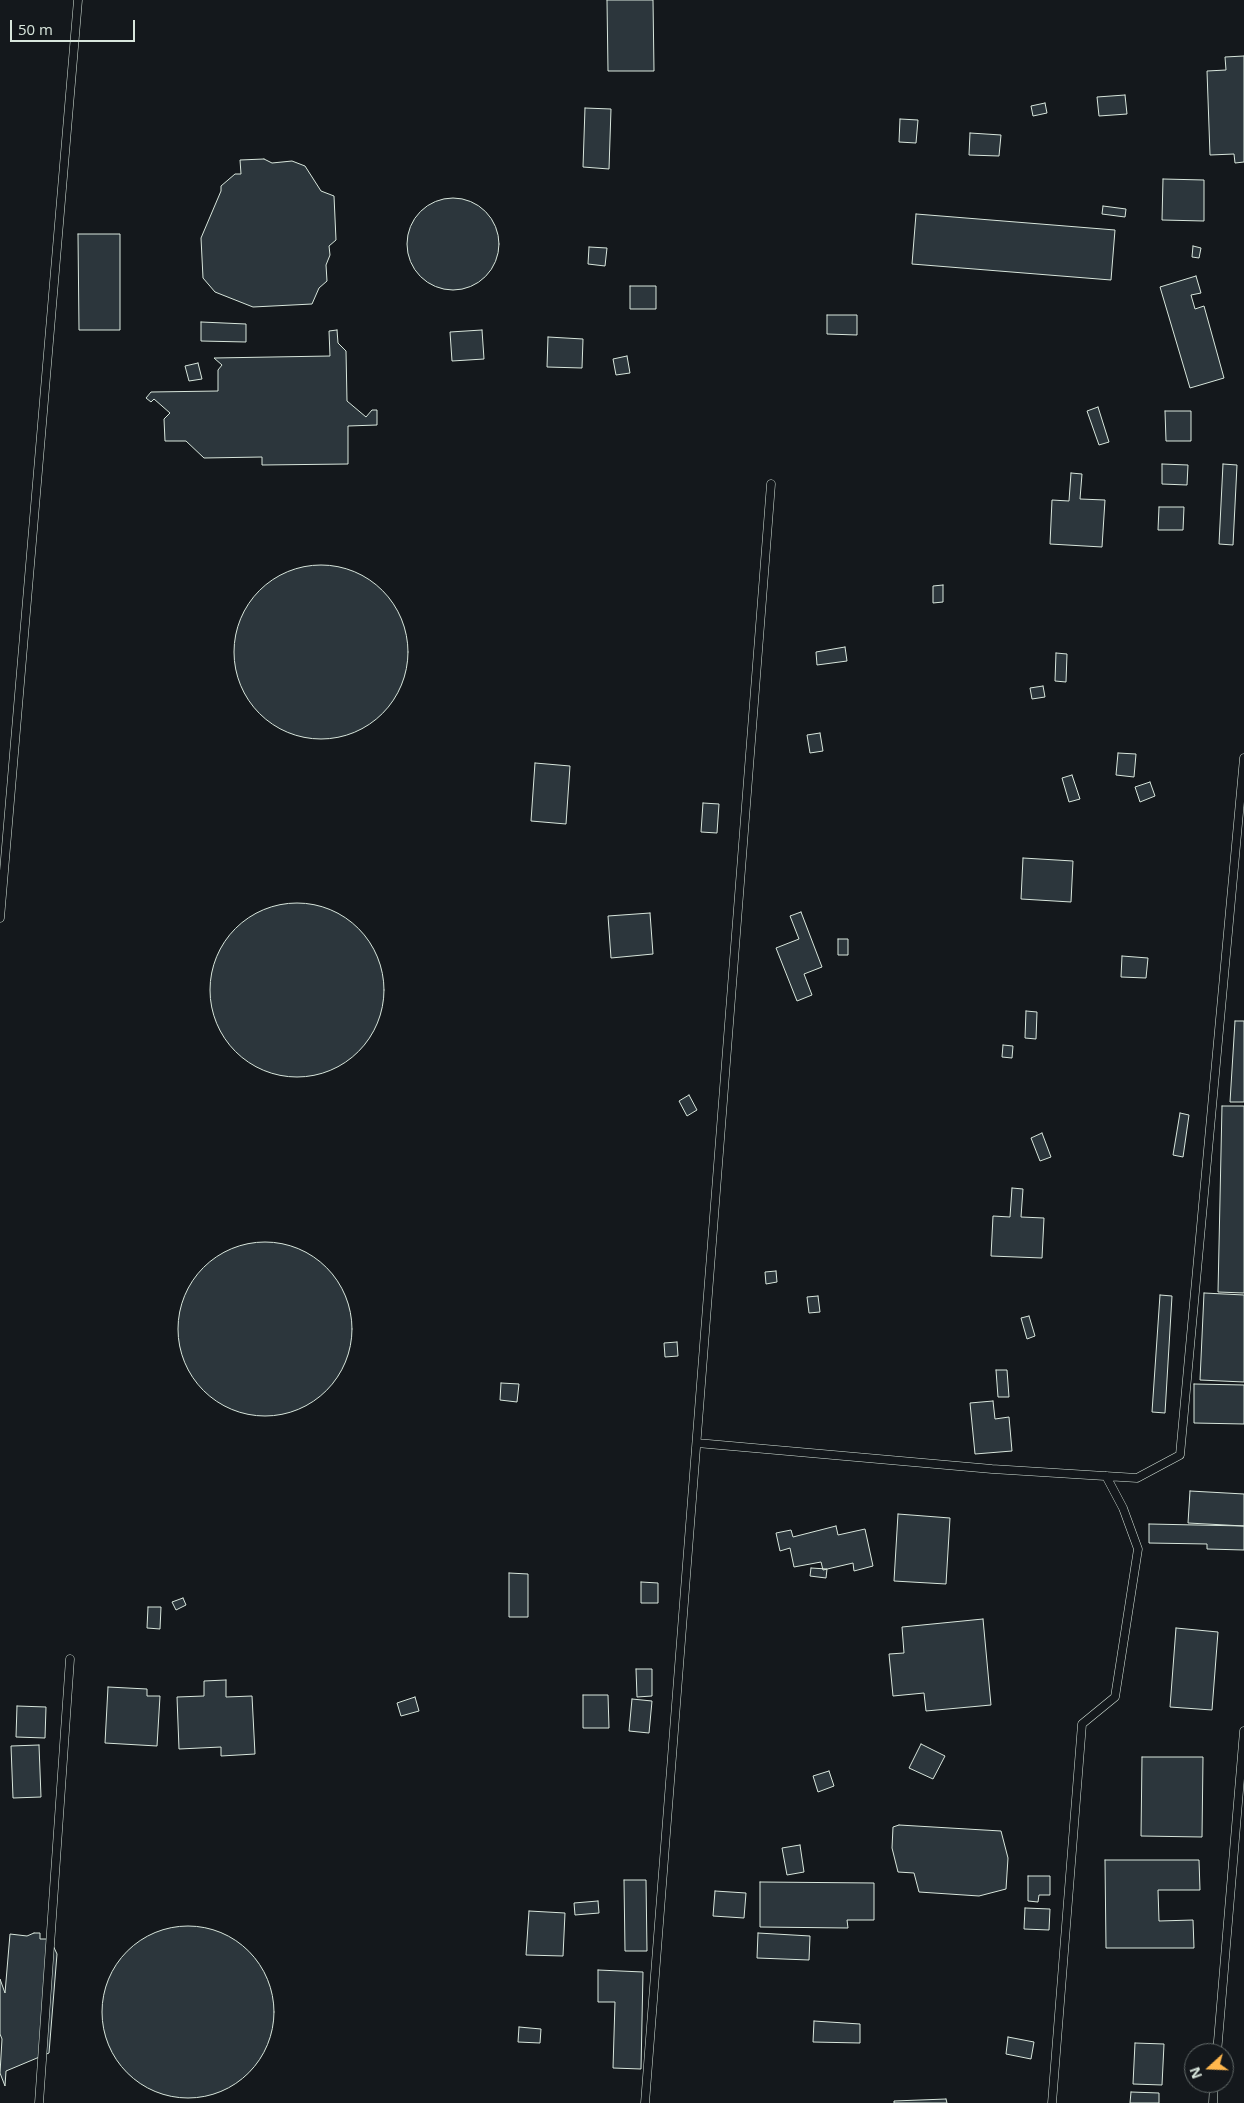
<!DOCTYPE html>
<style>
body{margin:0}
#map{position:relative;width:1244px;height:2103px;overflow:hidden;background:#14181c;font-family:"Open Sans",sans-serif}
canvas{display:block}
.north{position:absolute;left:1184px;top:2043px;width:50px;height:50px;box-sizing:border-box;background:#14181c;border:1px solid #626a69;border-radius:50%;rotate:250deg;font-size:14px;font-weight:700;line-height:20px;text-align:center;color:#d8e6dc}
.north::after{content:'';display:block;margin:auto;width:18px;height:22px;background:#ffb74d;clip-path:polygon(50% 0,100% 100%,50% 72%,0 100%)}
.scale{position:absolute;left:10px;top:20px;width:125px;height:22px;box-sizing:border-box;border:2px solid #d8e6dc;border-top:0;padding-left:6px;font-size:15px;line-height:18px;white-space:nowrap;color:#d8e6dc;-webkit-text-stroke:4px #14181c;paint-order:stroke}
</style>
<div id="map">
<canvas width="1244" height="2103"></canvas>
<div class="north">N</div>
<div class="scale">50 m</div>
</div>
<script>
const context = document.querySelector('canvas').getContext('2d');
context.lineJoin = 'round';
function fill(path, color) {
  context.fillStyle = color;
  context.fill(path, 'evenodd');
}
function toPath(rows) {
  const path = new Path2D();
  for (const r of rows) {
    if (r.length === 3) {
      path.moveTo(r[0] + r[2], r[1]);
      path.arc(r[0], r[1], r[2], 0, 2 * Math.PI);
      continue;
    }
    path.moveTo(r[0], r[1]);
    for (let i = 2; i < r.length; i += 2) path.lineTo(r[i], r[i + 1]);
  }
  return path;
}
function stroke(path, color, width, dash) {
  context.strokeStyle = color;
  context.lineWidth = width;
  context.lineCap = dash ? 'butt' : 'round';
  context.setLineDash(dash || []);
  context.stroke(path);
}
const building = toPath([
 [607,0,653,0,654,71,608,71,607,0],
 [1244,56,1244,162,1235,163,1234,154,1210,155,1207,71,1226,70,1225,57,1244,56],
 [1125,95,1127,114,1099,116,1097,97,1125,95],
 [1045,103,1047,113,1033,116,1031,106,1045,103],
 [585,108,611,109,609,169,583,167,585,108],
 [900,119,918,120,916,143,899,142,900,119],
 [970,133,1001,135,999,156,969,155,970,133],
 [264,159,272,163,292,161,305,166,321,191,334,196,336,240,329,246,330,255,326,265,327,281,319,288,312,304,253,307,215,292,203,278,201,238,221,191,221,186,235,174,241,174,240,160,264,159],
 [1163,179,1204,180,1204,221,1162,220,1163,179],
 [453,244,46],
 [1103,206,1126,209,1125,217,1102,214,1103,206],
 [916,214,1115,230,1111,280,912,264,916,214],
 [78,234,120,234,120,330,79,330,78,234],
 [1193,246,1201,248,1199,258,1192,257,1193,246],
 [589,247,607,248,605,266,588,264,589,247],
 [1196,276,1201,293,1191,295,1195,309,1204,306,1224,378,1190,388,1160,287,1196,276],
 [630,286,656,286,656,309,630,309,630,286],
 [827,315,857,315,857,335,827,334,827,315],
 [201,322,246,324,246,342,201,341,201,322],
 [337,330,338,343,346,351,347,401,366,417,372,410,377,410,377,425,348,426,348,464,262,465,262,457,204,458,186,441,165,441,164,419,170,413,154,399,151,402,146,398,151,392,218,391,218,370,222,365,214,358,330,356,329,331,337,330],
 [482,330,484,359,452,361,450,332,482,330],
 [548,337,583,339,582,368,547,367,548,337],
 [627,356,630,373,616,375,613,359,627,356],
 [198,363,202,379,189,381,185,366,198,363],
 [1098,407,1109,442,1099,445,1087,411,1098,407],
 [1165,411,1191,411,1191,441,1166,441,1165,411],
 [1162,464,1188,465,1187,485,1162,484,1162,464],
 [1223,464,1237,465,1233,545,1219,544,1223,464],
 [1071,473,1082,474,1080,499,1105,500,1102,547,1050,544,1052,500,1069,501,1071,473],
 [1159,507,1184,507,1183,530,1158,530,1159,507],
 [321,652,87],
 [943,585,943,602,933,603,933,586,943,585],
 [845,647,847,661,817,665,816,652,845,647],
 [1056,653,1067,654,1066,682,1055,681,1056,653],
 [1043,686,1045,697,1032,699,1030,688,1043,686],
 [820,733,823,751,810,753,807,735,820,733],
 [1118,753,1136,754,1134,777,1116,775,1118,753],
 [535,763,570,766,566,824,531,821,535,763],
 [1072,775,1080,799,1069,802,1062,778,1072,775],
 [1150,782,1155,796,1140,802,1135,787,1150,782],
 [703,803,719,804,717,833,701,832,703,803],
 [1023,858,1073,861,1071,902,1021,899,1023,858],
 [297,990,87],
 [801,912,822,967,804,974,812,995,797,1001,776,948,799,939,790,916,801,912],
 [650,913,653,954,611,958,608,916,650,913],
 [838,939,848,939,848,955,838,955,838,939],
 [1122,956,1148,958,1146,978,1121,977,1122,956],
 [1026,1011,1037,1012,1036,1039,1025,1038,1026,1011],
 [1235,1021,1244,1021,1244,1102,1230,1102,1235,1021],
 [1003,1045,1013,1046,1012,1058,1002,1057,1003,1045],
 [689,1095,697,1110,687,1116,679,1101,689,1095],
 [1222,1106,1244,1106,1244,1293,1218,1292,1222,1106],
 [1180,1113,1189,1115,1183,1157,1173,1155,1180,1113],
 [1042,1133,1051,1157,1040,1161,1031,1138,1042,1133],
 [1012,1188,1023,1189,1021,1217,1044,1218,1042,1258,991,1256,993,1216,1010,1217,1012,1188],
 [265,1329,87],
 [776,1271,777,1282,766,1284,765,1272,776,1271],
 [1204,1293,1244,1295,1244,1382,1200,1380,1204,1293],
 [1160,1295,1172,1296,1165,1413,1152,1412,1160,1295],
 [818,1296,820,1312,809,1313,807,1297,818,1296],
 [1029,1316,1035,1336,1027,1339,1021,1318,1029,1316],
 [677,1342,678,1356,665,1357,664,1343,677,1342],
 [996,1370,1007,1370,1009,1397,998,1397,996,1370],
 [501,1383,519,1384,517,1402,500,1400,501,1383],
 [1194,1384,1244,1385,1244,1424,1194,1423,1194,1384],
 [993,1401,995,1419,1009,1417,1012,1451,975,1454,970,1403,993,1401],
 [1190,1491,1244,1494,1244,1526,1188,1523,1190,1491],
 [898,1514,950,1518,946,1584,894,1581,898,1514],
 [1149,1524,1244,1526,1244,1550,1207,1549,1207,1544,1149,1543,1149,1524],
 [836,1526,838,1535,865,1529,873,1566,854,1571,853,1563,823,1570,821,1562,794,1567,790,1548,780,1551,776,1533,791,1530,793,1537,836,1526],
 [811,1568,827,1569,826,1578,810,1576,811,1568],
 [509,1573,528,1574,528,1617,509,1617,509,1573],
 [641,1582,658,1583,658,1603,641,1603,641,1582],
 [183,1598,186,1605,176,1610,172,1602,183,1598],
 [148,1607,161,1607,160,1629,147,1628,148,1607],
 [983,1619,991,1705,926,1711,924,1693,893,1696,889,1654,904,1653,902,1627,983,1619],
 [1176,1628,1218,1632,1212,1710,1170,1707,1176,1628],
 [636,1669,652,1669,652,1696,637,1697,636,1669],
 [226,1680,226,1697,252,1696,255,1754,221,1756,221,1747,179,1749,177,1697,204,1696,204,1681,226,1680],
 [108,1687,147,1689,147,1696,160,1696,157,1746,105,1743,108,1687],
 [583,1695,608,1695,609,1728,583,1728,583,1695],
 [415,1697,419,1711,401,1716,397,1703,415,1697],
 [632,1699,652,1701,649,1733,629,1731,632,1699],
 [17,1706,46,1707,45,1738,16,1737,17,1706],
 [921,1744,945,1756,933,1779,909,1768,921,1744],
 [39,1745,41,1797,13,1798,11,1746,39,1745],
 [1142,1757,1203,1757,1202,1837,1141,1836,1142,1757],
 [829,1771,834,1786,818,1792,813,1776,829,1771],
 [899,1825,1001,1831,1008,1858,1006,1889,979,1896,919,1892,914,1873,898,1872,892,1848,893,1827,899,1825],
 [800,1845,804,1872,787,1875,782,1848,800,1845],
 [1105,1860,1199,1860,1200,1890,1158,1890,1159,1921,1193,1920,1194,1948,1106,1948,1105,1860],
 [1028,1876,1050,1876,1050,1895,1039,1895,1038,1902,1028,1901,1028,1876],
 [624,1880,646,1880,647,1951,625,1951,624,1880],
 [760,1882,874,1883,874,1920,847,1920,848,1928,760,1927,760,1882],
 [715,1891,746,1893,744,1918,713,1916,715,1891],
 [598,1901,599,1913,575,1915,574,1903,598,1901],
 [1025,1908,1050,1909,1049,1930,1024,1929,1025,1908],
 [529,1911,565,1913,563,1956,526,1955,529,1911],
 [188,2012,86],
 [34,1933,40,1933,40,1939,50,1939,57,1954,49,2053,6,2071,5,2086,0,2073,2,2039,0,2034,0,1979,5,1993,10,1934,27,1936,34,1933],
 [758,1933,810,1936,809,1960,757,1958,758,1933],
 [598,1970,643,1972,641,2069,613,2068,615,2002,598,2002,598,1970],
 [814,2021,860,2024,860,2043,813,2042,814,2021],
 [519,2027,541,2029,540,2043,518,2042,519,2027],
 [1008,2037,1034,2042,1031,2059,1006,2054,1008,2037],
 [1135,2043,1164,2044,1162,2085,1133,2084,1135,2043],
 [1131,2092,1159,2093,1159,2103,1130,2103,1131,2092],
 [946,2099,947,2103,894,2103,894,2101,946,2099]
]);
fill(building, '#2c363c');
stroke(building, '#d8e6dc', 1);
const service = toPath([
 [0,918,78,0],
 [697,1443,992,1469,1137,1478,1180,1455,1244,758],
 [1217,2053,1244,1731],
 [39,2103,70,1659],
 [645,2103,771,484],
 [1052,2103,1082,1724,1115,1697,1138,1549,1123,1508,1106,1476],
 [1213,2103,1214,2083]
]);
stroke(service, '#d8e6dc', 9);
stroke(service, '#14181c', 8);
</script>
